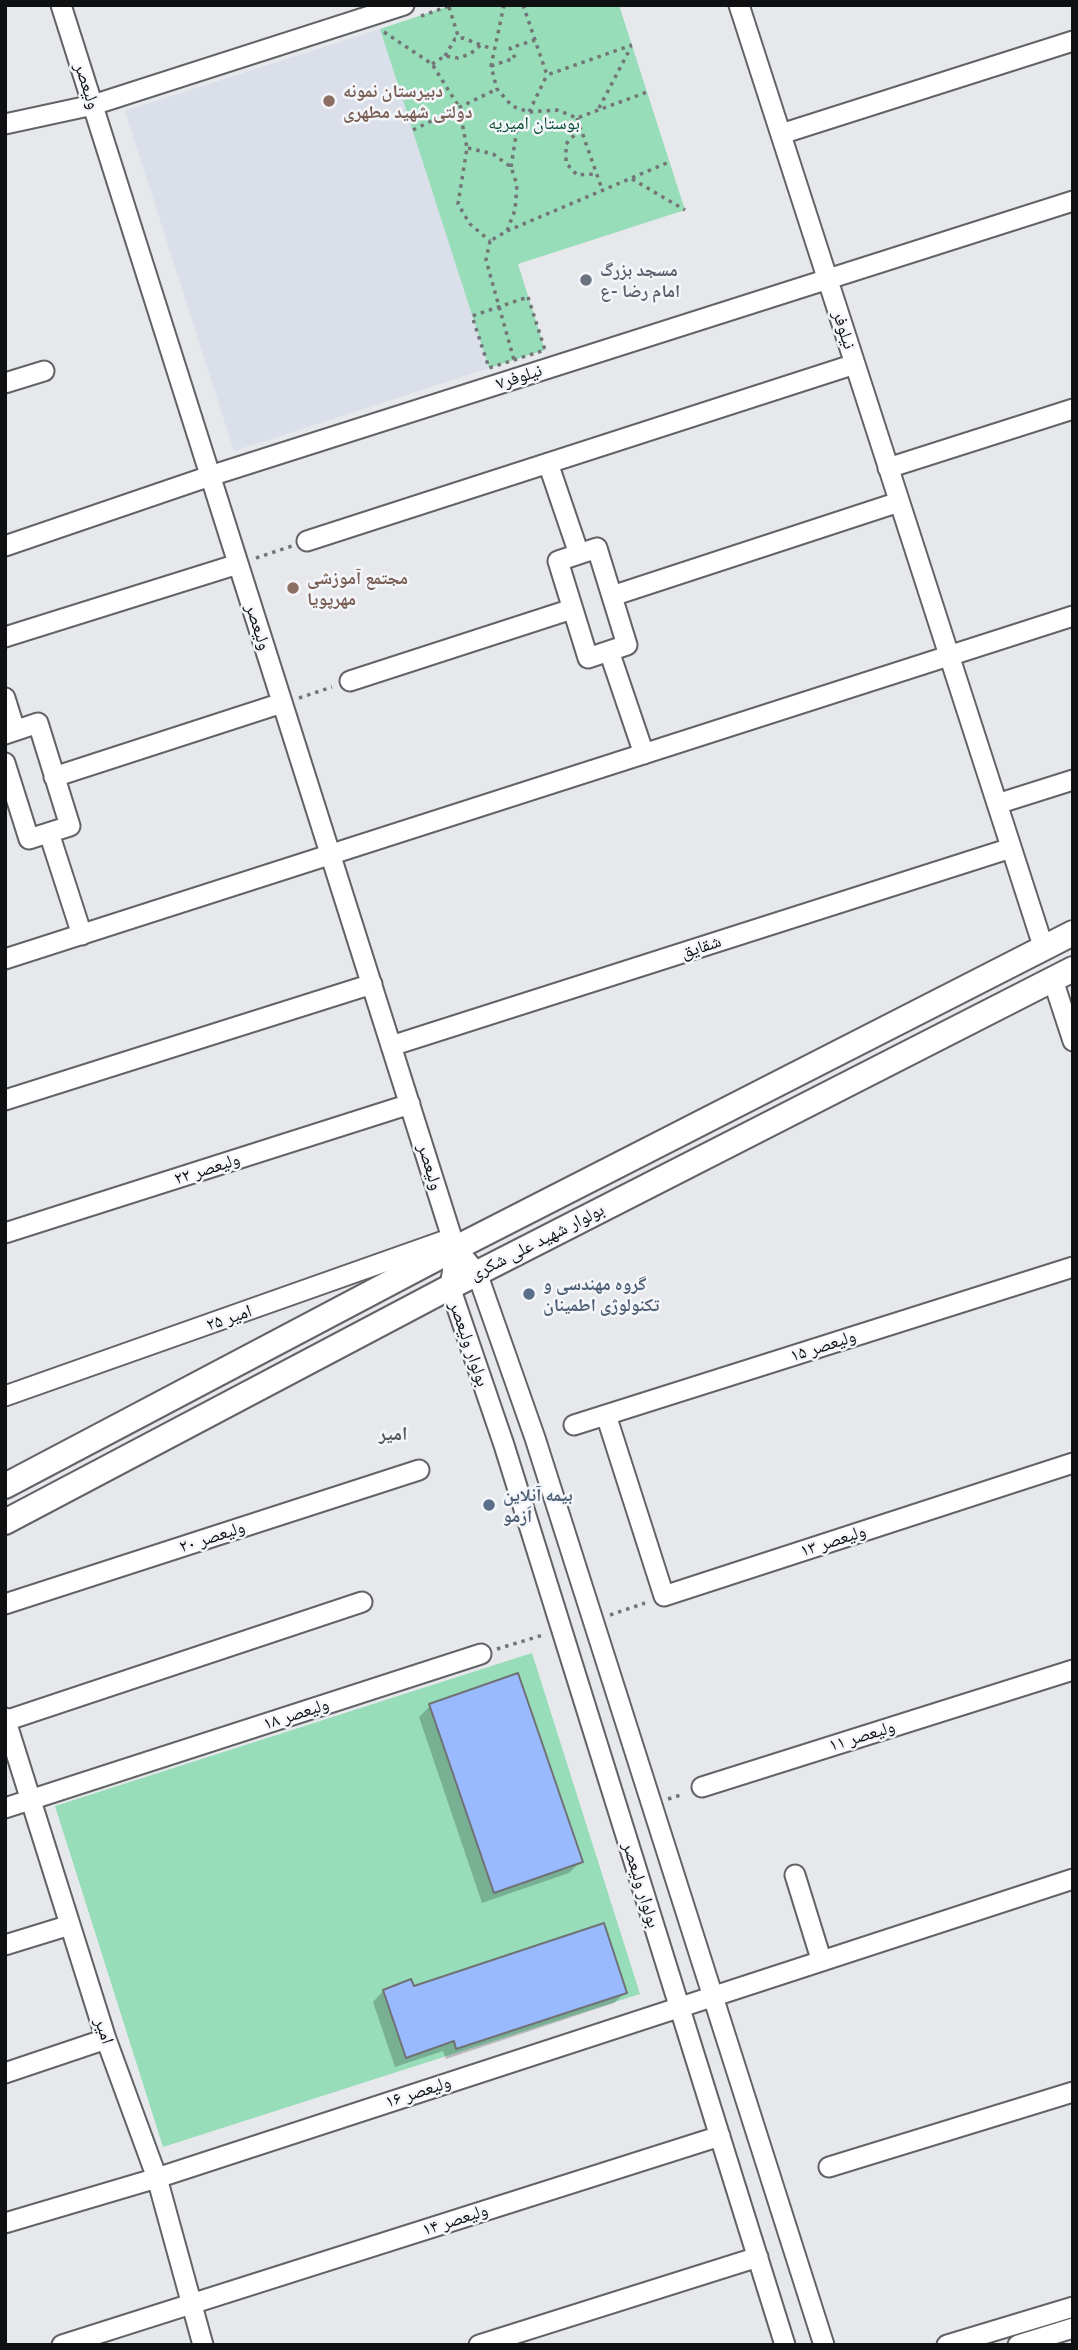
<!DOCTYPE html>
<meta charset="utf-8">
<style>
body{margin:0}
#map{position:relative;width:1078px;height:2350px;overflow:hidden;background:#e7e8ec;font-family:"Public Sans",sans-serif}
canvas{display:block}
.frame{position:absolute;inset:0;border:7px solid #0f1011;pointer-events:none}
</style>
<div id="map">
<canvas width="1078" height="2350"></canvas>
<div class="frame"></div>
</div>
<script>
const context = document.querySelector('canvas').getContext('2d');
context.lineJoin = 'round';
function fill(path, color) {
  context.fillStyle = color;
  context.fill(path, 'evenodd');
}
function toPath(rows) {
  const path = new Path2D();
  for (const r of rows) {
    path.moveTo(r[0], r[1]);
    for (let i = 2; i < r.length; i += 2) path.lineTo(r[i], r[i + 1]);
  }
  return path;
}
function stroke(path, color, width, dash) {
  context.strokeStyle = color;
  context.lineWidth = width;
  context.lineCap = dash ? 'butt' : 'round';
  context.setLineDash(dash || []);
  context.stroke(path);
}
function drawText(font, color, halo, rows, align = 'center') {
  context.font = font + ' "Public Sans","Noto Naskh Arabic",sans-serif';
  context.lineWidth = 5;
  context.setLineDash([]);
  context.textBaseline = 'middle';
  context.strokeStyle = halo;
  context.fillStyle = color;
  for (const [text, x, y, turn = 0] of rows) {
    context.save();
    context.translate(x, y);
    context.rotate((+turn || 0) * Math.PI / 180);
    context.textAlign = isNaN(turn) ? turn : align;
    if (halo) context.strokeText(text, 0, 0);
    context.fillText(text, 0, 0);
    context.restore();
  }
}
fill(toPath([
 [380,29,489,368,234,451,125,111]
]), '#dadfea');
fill(toPath([
 [452,5,619,5,685,210,518,264,545,350,489,368,380,29],
 [532,1653,640,1994,163,2147,55,1806]
]), '#97ddb9');
fill(toPath([
 [430,1706,581,1861,569,1873,482,1903,419,1717],
 [413,1988,625,1993,614,2003,446,2059,443,2051,395,2067,373,2002,383,1991]
]), '#0003');
const building = toPath([
 [518,1673,583,1862,494,1893,429,1704,518,1673],
 [604,1923,627,1993,456,2049,454,2041,406,2058,383,1990,411,1979,414,1986,604,1923]
]);
fill(building, '#99baff');
stroke(building, '#707275', 2);
const minor = toPath([
 [61,5,452,1238,456,1248,477,1273,535,1438,824,2345],
 [739,5,1044,949],
 [5,124,93,105,404,5],
 [781,134,1073,41],
 [5,383,44,371],
 [548,463,579,554],
 [888,468,1073,409],
 [307,541,855,364],
 [5,546,210,476,1073,201],
 [597,548,627,645,588,658,558,561,597,548],
 [612,596,899,502],
 [5,637,238,564],
 [609,651,644,754],
 [350,681,572,609],
 [5,698,15,730],
 [5,734,38,723,70,826,29,839,5,763],
 [54,777,282,703],
 [997,804,1073,780],
 [49,833,82,935],
 [5,959,1073,616],
 [1053,980,1073,1041],
 [391,1046,1011,848],
 [5,1100,372,984],
 [5,1233,410,1104],
 [456,1248,450,1287,504,1445,785,2345],
 [5,1396,452,1238],
 [606,1415,664,1596,1073,1463],
 [574,1425,1073,1267],
 [5,1604,419,1470],
 [5,1718,106,2039,157,2178,203,2345],
 [5,1721,362,1602],
 [702,1787,1073,1670],
 [5,1808,481,1654],
 [795,1875,821,1959],
 [5,1945,70,1925],
 [5,2073,106,2039],
 [829,2167,1073,2092],
 [5,2223,157,2178,1073,1879],
 [62,2345,720,2136],
 [479,2345,758,2257],
 [947,2345,1073,2307],
 [1018,2345,1073,2328]
]);
const major = toPath([
 [5,1486,456,1248,1073,933],
 [5,1522,450,1287,1073,969]
]);
stroke(minor, '#626367', 23);
stroke(major, '#626367', 28);
stroke(toPath([
 [504,5,491,66,497,89,512,106,529,112,557,110,577,118,647,92],
 [523,5,547,75,632,45],
 [449,7,459,39],
 [421,16,452,5],
 [384,32,432,64,459,107,467,148,458,204,470,224,490,241],
 [445,56,455,39,463,38,481,45],
 [432,64,445,56,458,58,470,54,481,45,493,49],
 [491,66,515,58,510,48,535,40],
 [599,108,631,47],
 [577,118,603,192],
 [580,129,566,144,566,163,577,175,595,174],
 [413,130,497,89],
 [468,148,493,154,511,167,517,185,515,210,507,231,490,241],
 [511,167,517,129,529,112,547,75],
 [632,179,685,210],
 [507,231,669,162],
 [490,241,486,260,514,360],
 [528,297,545,350,489,368,472,316,528,297],
 [256,558,292,546],
 [299,698,332,687],
 [610,1615,645,1603],
 [497,1649,543,1635],
 [668,1799,684,1794]
]), '#747577', 3.5, [3.5, 5]);
stroke(minor, '#fff', 19);
stroke(major, '#fff', 24);
for (const [x, y, r, color] of [
 [329,101,7,"#8d6e63"],
 [586,280,7,"#6b7280"],
 [293,588,7,"#8d6e63"],
 [529,1294,7,"#5c6f8a"],
 [489,1505,7,"#5c6f8a"]
]) {
  const dot = new Path2D();
  dot.arc(x, y, r, 0, 2 * Math.PI);
  context.fillStyle = color;
  context.fill(dot);
  stroke(dot, '#f4f6fa', 2.5);
}
drawText('18px', '#0f1011', '#f4f6fa', [
 ["ولیعصر",87,86,72],
 ["نیلوفر",844,330,72],
 ["نیلوفر۷",519,377,-18],
 ["ولیعصر",258,627,72],
 ["شقایق",701,947,-18],
 ["ولیعصر",430,1167,73],
 ["ولیعصر ۲۲",207,1169,-18],
 ["بولوار شهید علی شکری",537,1242,-27],
 ["امیر ۲۵",229,1318,-19],
 ["بولوار ولیعصر",469,1344,71],
 ["ولیعصر ۱۵",823,1346,-18],
 ["ولیعصر ۲۰",212,1537,-18],
 ["ولیعصر ۱۳",833,1541,-18],
 ["ولیعصر ۱۸",296,1714,-18],
 ["ولیعصر ۱۱",862,1736,-17],
 ["بولوار ولیعصر",641,1885,73],
 ["امیر",104,2031,72],
 ["ولیعصر ۱۶",418,2092,-18],
 ["ولیعصر ۱۴",455,2220,-18]
]);
drawText('bold 18px', '#785e54', '#f4f6fa', [
 ["دبیرستان نمونه",343,91],
 ["دولتی شهید مطهری",343,112],
 ["مجتمع آموزشی",307,578],
 ["مهرپویا",307,599]
], 'left');
drawText('18px', '#004a2f', '#f4f6fa', [
 ["بوستان امیریه",534,123]
]);
drawText('bold 18px', '#5b616d', '#f4f6fa', [
 ["مسجد بزرگ",600,270],
 ["امام رضا -ع",600,291]
], 'left');
drawText('bold 18px', '#4e5e75', '#f4f6fa', [
 ["گروه مهندسی و",543,1284],
 ["تکنولوژی اطمینان",543,1305],
 ["بیمه آنلاین",503,1495],
 ["اَزمو",503,1516]
], 'left');
drawText('bold 19px', '#56575a', '#f4f6fa', [
 ["امیر",393,1434]
]);
</script>
